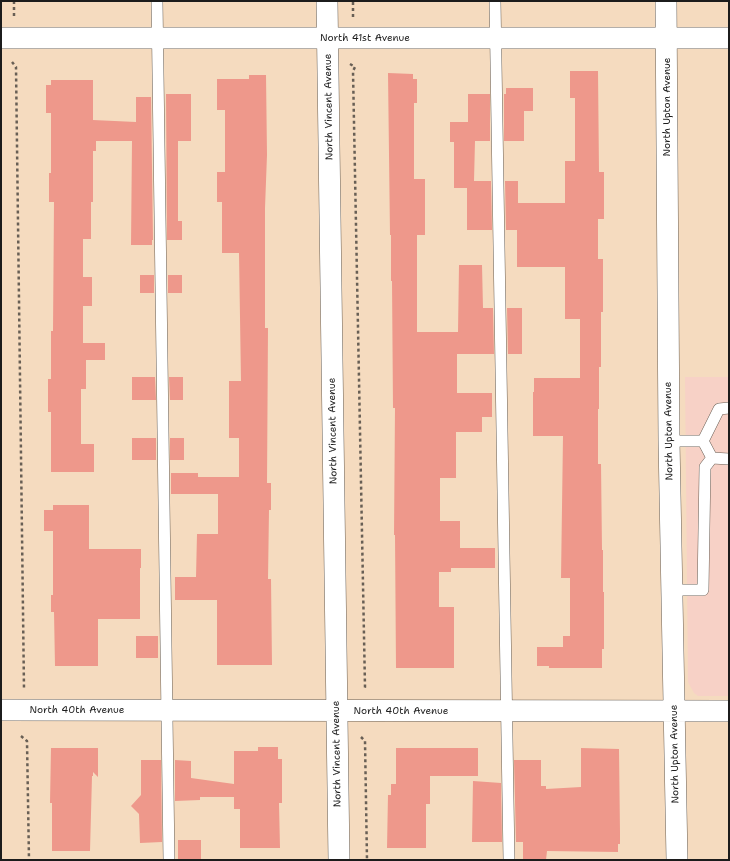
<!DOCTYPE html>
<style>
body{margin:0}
#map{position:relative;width:730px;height:861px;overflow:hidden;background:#f5dbbf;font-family:"Shantell Sans",sans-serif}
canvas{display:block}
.frame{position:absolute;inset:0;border:2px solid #1c1c1c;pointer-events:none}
</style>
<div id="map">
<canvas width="730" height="861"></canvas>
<div class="frame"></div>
</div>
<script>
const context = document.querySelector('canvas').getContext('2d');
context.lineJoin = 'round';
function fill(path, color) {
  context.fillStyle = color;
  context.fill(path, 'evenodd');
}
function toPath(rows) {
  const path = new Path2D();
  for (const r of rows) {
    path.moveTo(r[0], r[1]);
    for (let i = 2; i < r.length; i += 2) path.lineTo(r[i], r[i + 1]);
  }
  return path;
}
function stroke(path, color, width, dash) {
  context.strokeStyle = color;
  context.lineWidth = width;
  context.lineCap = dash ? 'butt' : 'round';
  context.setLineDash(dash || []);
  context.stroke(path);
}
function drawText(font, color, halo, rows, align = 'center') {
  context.font = font + ' "Shantell Sans",sans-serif';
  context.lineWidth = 4;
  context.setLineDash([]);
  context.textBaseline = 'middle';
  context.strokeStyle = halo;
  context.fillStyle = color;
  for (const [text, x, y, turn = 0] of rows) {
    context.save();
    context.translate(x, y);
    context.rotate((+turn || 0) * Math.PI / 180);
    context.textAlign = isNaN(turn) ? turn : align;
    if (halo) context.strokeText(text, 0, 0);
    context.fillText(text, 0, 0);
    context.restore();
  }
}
fill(toPath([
 [685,377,729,377,729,696,698,696,694,693,688,682]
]), '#f7d1c6');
fill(toPath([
 [570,71,598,71,599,172,604,172,604,219,598,219,598,259,603,259,603,312,601,312,601,367,599,367,599,409,598,409,598,464,601,464,602,550,603,550,603,592,604,592,604,649,602,649,602,668,549,668,549,666,537,666,537,647,563,647,563,636,570,636,570,578,561,578,563,436,533,436,533,392,534,392,534,378,580,378,580,319,565,319,565,267,517,267,517,230,506,230,505,181,518,181,518,203,565,203,565,161,575,161,575,98,570,98],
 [388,73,413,74,413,79,417,79,417,103,414,103,414,179,425,179,425,235,417,235,417,332,458,332,459,265,482,265,483,308,493,308,494,354,457,354,457,393,492,393,492,417,482,417,482,432,456,432,456,478,440,478,440,521,460,521,460,548,495,548,495,568,451,568,451,572,439,572,439,607,454,607,454,668,396,668,395,535,394,535,395,408,393,408,392,281,391,281,391,235,390,235],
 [249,75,266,75,267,155,265,208,265,328,268,328,267,483,271,483,271,510,269,510,268,579,271,579,272,665,217,665,217,600,175,600,175,577,196,577,197,534,218,534,218,494,171,494,171,473,198,473,198,477,239,477,239,438,229,438,229,381,241,381,239,253,222,253,222,202,217,202,217,172,225,172,225,110,217,110,217,79,249,79],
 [51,80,93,80,93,120,136,122,136,97,151,97,153,240,152,240,152,245,131,245,132,141,96,141,96,151,93,151,93,202,91,202,91,239,83,239,83,277,92,277,92,306,83,306,83,343,105,343,105,360,86,360,86,389,81,389,81,444,94,444,94,472,51,472,51,412,48,412,48,379,51,379,51,331,53,331,54,202,49,202,49,173,51,173,51,113,46,113,46,85,51,85],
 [506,88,533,88,533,111,524,111,524,141,504,141,504,94,506,94],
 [166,94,191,94,191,141,178,141,178,221,182,221,182,240,167,240],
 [468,94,490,94,490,141,475,141,474,181,491,181,492,230,467,230,467,188,454,188,454,142,450,142,450,122,468,122],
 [140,275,154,275,154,293,140,293],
 [168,275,182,275,182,293,168,293],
 [507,308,522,308,522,354,508,354],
 [132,377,155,377,156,400,132,400],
 [169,377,183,377,183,400,170,400],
 [132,438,156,438,156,460,132,460],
 [170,438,184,438,184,460,170,460],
 [53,505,89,505,89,549,141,549,141,568,140,568,140,619,98,619,98,666,55,666,54,612,51,612,51,595,53,595,53,531,44,531,44,510,53,510],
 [136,636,158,636,158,658,136,658],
 [258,747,278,747,278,759,282,759,282,803,279,803,280,848,240,848,240,809,234,809,234,797,200,797,200,800,175,801,175,760,191,761,191,778,234,784,234,751,258,751],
 [51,748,98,748,98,777,93,772,93,776,92,776,90,851,52,851,52,803,50,803],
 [396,748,478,748,478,776,430,776,430,804,426,804,426,848,387,848,388,795,391,795,391,784,396,784],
 [581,748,619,749,620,833,620,844,618,844,618,852,547,851,546,860,523,860,523,842,516,842,514,760,541,760,541,786,546,786,546,789,581,787],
 [141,760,161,760,162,842,140,843,139,814,131,806,141,795],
 [473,781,501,783,502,842,472,842],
 [178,840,201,840,201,860,178,860]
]), '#ee988b');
const service = toPath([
 [157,1,169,860],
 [495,1,509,860],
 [729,408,719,409,703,441,712,458,729,459],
 [669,441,703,441],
 [671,590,703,590,705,467,712,458]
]);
const minor = toPath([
 [327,1,339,860],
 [666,1,669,441,677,860],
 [1,38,729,38],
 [1,710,729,711]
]);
stroke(service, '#685f55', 12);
stroke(minor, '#685f55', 22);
stroke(toPath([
 [14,1,14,16],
 [353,17,353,1],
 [12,62,16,67,24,689],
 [350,64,355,67,353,71,365,687,364,690],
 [21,736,27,741,29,860],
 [361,737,365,741,367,860]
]), '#685f55', 2.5, [3, 3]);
stroke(service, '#fff', 11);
stroke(minor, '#fff', 21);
drawText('10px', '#1c1c1c', '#fff', [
 ["North 41st Avenue",365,38],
 ["North Vincent Avenue",329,107,-91],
 ["North Upton Avenue",667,107,-90],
 ["North Vincent Avenue",333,431,-91],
 ["North Upton Avenue",669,431,-91],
 ["North 40th Avenue",77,710],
 ["North 40th Avenue",401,711],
 ["North Vincent Avenue",337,754,-91],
 ["North Upton Avenue",675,754,-91]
]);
</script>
